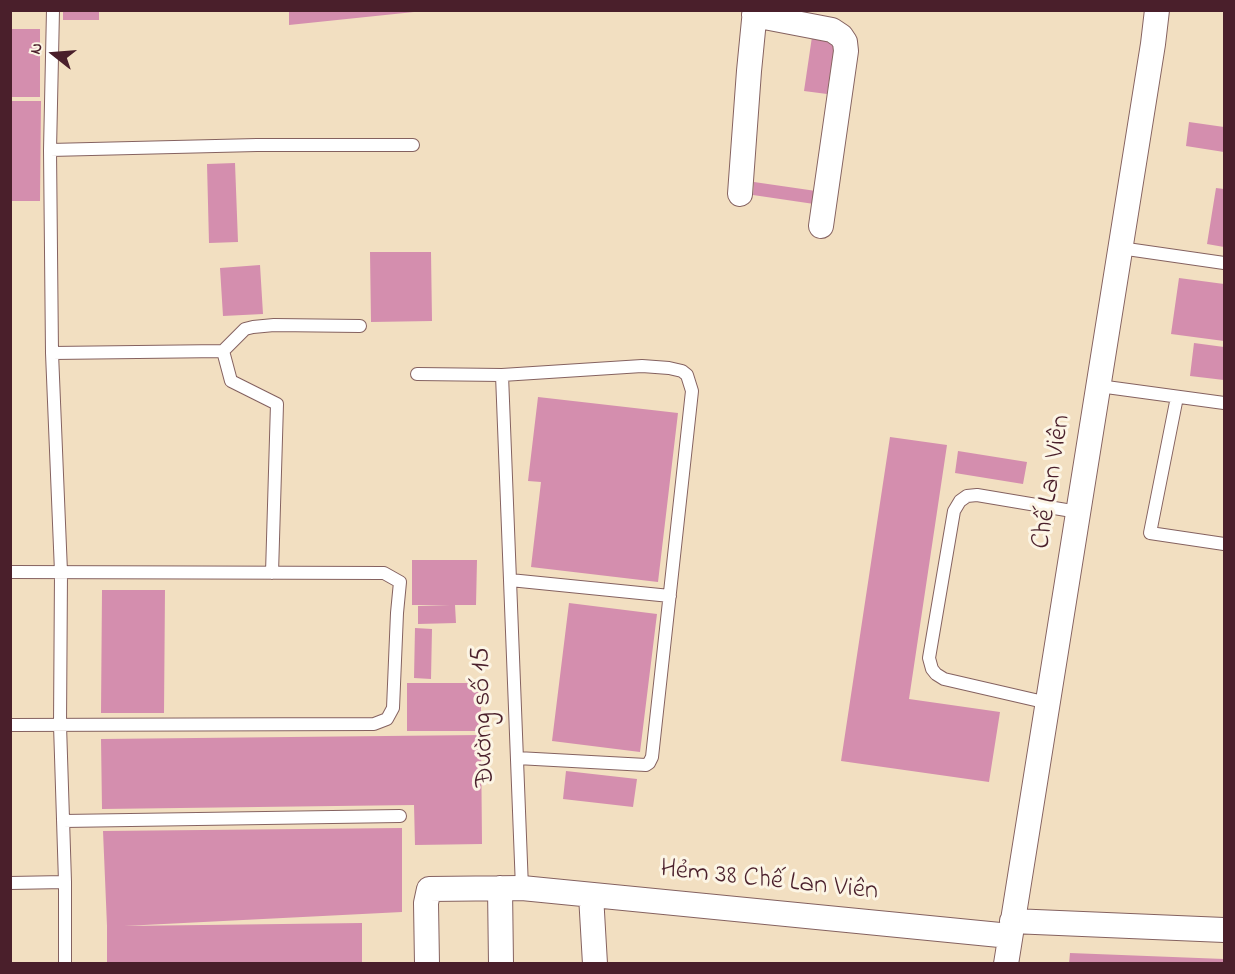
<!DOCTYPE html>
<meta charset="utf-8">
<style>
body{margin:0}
#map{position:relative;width:1235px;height:974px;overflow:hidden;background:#f2dfc1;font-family:"Indie Flower",sans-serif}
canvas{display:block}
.frame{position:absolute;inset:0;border:12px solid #4a1f2b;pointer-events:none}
.north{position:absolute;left:24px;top:24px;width:60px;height:60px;-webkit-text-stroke:4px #fcf5e5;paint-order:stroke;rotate:287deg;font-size:16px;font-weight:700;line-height:24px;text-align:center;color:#4a1f2b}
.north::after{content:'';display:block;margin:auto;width:21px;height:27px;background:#4a1f2b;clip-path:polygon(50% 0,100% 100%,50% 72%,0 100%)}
</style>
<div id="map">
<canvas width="1235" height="974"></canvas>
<div class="frame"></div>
<div class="north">N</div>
</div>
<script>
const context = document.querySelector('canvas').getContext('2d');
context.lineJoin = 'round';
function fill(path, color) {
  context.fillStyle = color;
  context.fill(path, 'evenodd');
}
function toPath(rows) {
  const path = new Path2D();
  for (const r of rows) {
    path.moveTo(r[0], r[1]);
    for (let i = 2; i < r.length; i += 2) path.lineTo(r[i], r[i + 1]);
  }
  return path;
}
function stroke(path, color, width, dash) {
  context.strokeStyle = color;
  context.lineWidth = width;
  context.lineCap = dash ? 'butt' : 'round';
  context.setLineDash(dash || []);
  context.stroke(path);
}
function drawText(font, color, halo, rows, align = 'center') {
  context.font = font + ' "Indie Flower",sans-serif';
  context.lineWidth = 6;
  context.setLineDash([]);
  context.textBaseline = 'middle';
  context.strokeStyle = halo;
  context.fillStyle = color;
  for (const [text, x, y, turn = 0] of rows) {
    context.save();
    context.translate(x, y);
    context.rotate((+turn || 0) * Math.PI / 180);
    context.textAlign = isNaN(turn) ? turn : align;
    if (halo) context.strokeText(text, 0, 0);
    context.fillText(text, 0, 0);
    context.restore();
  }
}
fill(toPath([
 [63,10,99,10,99,20,63,20],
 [289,10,414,10,414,12,289,25],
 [10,29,40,29,40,97,10,97],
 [813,30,836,34,827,94,804,91],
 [10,101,41,101,40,201,10,201],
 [1189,122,1224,127,1224,152,1186,146],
 [235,163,238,242,209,243,207,164],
 [754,182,816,191,814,204,753,195],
 [1216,188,1224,189,1224,247,1207,244],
 [370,252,431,252,432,321,371,322],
 [260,265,263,314,223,316,220,268],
 [1179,278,1224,284,1224,341,1171,334],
 [1194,343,1224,347,1224,380,1190,376],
 [538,397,678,413,658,582,531,567,541,482,528,481],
 [890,437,947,445,909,699,1000,712,989,782,841,761],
 [958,451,1027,462,1023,484,955,473],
 [412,560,477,560,476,605,455,605,456,623,418,624,418,606,450,605,412,605],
 [102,590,165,590,164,713,101,713],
 [569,603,657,614,640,752,552,741],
 [415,628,432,629,431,679,414,678],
 [407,683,481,683,481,731,407,731],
 [481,735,482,844,415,845,414,805,102,809,101,739],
 [566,771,637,779,633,807,563,799],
 [402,828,402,912,124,926,362,923,362,964,107,964,107,926,103,831],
 [1070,953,1224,959,1224,964,1069,964]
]), '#d48eae');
const service = toPath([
 [53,10,50,150,52,353,61,572,60,725,65,882,65,964],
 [50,150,257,145,413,145],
 [1120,248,1224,263],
 [223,351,231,381,277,404,272,573],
 [52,353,223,351,245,329,253,327,274,325,360,326],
 [417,374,502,375,642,366,669,368,682,371,687,375,692,391,652,757,649,763,646,765,517,758],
 [502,375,522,888],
 [1099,386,1224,403],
 [1177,397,1150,533,1224,544],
 [10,572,384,573,400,582,397,613,393,708,387,719,374,724,10,725],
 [510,580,670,596],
 [1048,703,944,679,936,674,932,669,929,658,954,511,960,501,967,496,977,495,1078,512],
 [63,821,400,816],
 [10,883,65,882]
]);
const minor = toPath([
 [754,15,832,30,841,36,845,42,846,51,821,226],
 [740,194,749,71,755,10],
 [500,888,501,964],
 [591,895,595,964],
 [1012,921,1224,930],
 [427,964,426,903,429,889,522,888,1010,936],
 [1006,964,1153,44,1157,10]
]);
stroke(service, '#856260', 14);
stroke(minor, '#856260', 26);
stroke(service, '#fff', 12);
stroke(minor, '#fff', 24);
drawText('27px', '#4a1f2b', '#fcf5e5', [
 ["Chế Lan Viên",1053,482,-81],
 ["Đường số 15",485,717,-92],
 ["Hẻm 38 Chế Lan Viên",769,882,6]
]);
</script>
